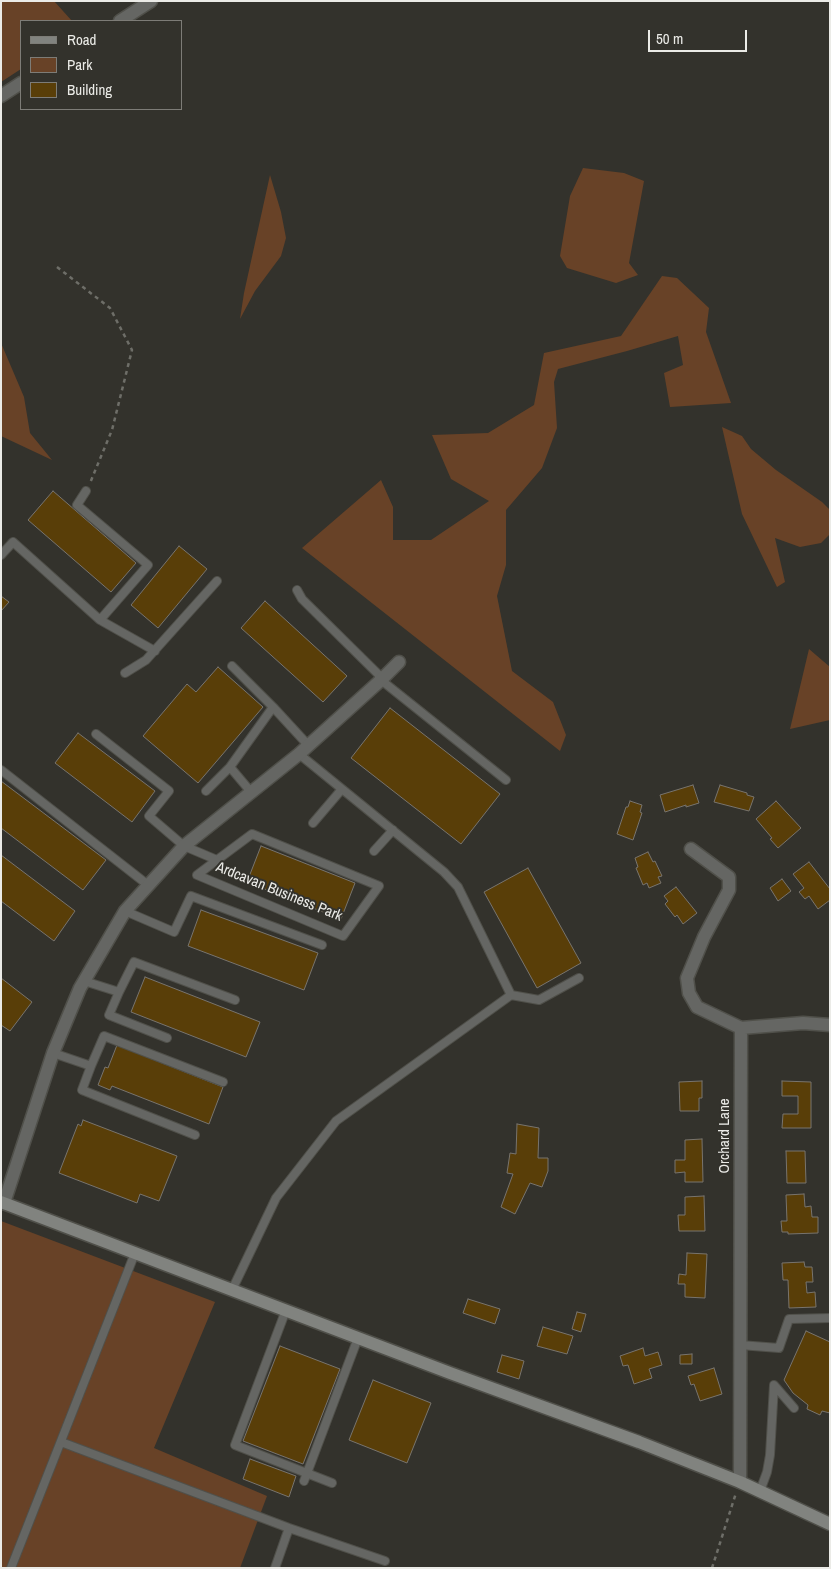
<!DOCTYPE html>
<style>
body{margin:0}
#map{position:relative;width:831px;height:1569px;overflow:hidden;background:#33322c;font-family:"Archivo Narrow",sans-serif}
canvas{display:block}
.frame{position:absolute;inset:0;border:2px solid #ebebe7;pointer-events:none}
.legend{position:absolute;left:20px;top:20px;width:162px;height:90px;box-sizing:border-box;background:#33322c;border:1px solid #7d7c77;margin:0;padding:6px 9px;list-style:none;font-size:15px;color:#ebebe7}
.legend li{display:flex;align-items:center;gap:10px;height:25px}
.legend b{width:25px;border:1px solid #7d7c77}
.scale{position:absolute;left:648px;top:30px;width:99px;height:22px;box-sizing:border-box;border:2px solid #ebebe7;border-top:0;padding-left:6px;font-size:15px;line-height:18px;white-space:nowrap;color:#ebebe7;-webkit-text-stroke:4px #33322c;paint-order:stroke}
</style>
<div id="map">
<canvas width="831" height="1569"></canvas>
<div class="frame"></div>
<ul class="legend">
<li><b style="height:6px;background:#81837f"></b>Road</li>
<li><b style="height:14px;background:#684227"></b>Park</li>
<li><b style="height:14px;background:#593e08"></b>Building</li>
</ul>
<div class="scale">50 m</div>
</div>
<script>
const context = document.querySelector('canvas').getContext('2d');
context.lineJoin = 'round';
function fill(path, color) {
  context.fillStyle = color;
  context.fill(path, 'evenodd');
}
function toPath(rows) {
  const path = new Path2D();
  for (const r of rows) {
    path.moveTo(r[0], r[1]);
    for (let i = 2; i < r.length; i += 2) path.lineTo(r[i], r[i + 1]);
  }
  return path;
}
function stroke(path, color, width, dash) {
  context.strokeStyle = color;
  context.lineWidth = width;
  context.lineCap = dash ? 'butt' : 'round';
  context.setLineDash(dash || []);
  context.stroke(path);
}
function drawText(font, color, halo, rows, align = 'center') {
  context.font = font + ' "Archivo Narrow",sans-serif';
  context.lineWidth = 4;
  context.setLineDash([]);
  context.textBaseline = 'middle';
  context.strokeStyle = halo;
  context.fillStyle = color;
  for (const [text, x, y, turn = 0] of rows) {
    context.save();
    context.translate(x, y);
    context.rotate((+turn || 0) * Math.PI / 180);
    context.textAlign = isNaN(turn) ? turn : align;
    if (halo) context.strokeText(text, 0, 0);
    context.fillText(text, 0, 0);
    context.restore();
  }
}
fill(toPath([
 [1,1,54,1,72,21,21,21,21,69,1,82],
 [583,168,624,173,644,181,629,263,638,275,616,283,567,268,560,256,570,196],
 [270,175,281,212,286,238,281,256,255,291,240,319,244,293],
 [662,276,677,278,709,308,706,332,731,403,670,407,664,373,683,365,678,336,627,351,558,369,554,382,557,428,542,468,506,510,506,565,497,596,512,671,553,702,566,735,560,751,302,548,381,480,393,507,393,540,431,540,489,501,451,479,432,435,488,433,534,405,544,353,621,336],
 [1,343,24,397,30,433,52,460,1,436],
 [722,427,742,436,751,449,776,470,822,502,830,510,830,534,821,543,800,547,775,538,785,582,777,587,742,514],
 [809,649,830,667,830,720,790,729],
 [1,1221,215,1302,154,1448,267,1496,240,1568,1,1568]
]), '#684227');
const building = toPath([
 [53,491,136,563,111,592,28,520,53,491],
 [179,546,207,569,158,628,131,605,179,546],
 [1,596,9,602,1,611,1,596],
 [265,601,347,676,323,702,241,628,265,601],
 [218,667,263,707,198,783,143,736,187,684,196,692,218,667],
 [390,708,500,794,461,844,351,758,390,708],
 [78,733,155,791,132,822,55,763,78,733],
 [1,781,106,860,83,890,1,828,1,781],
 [693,785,699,803,686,807,686,805,665,812,660,795,693,785],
 [720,785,747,793,747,795,754,797,749,811,714,802,720,785],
 [630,801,642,805,640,812,642,813,633,840,617,834,626,807,628,807,630,801],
 [776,801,801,828,778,848,770,839,772,838,756,819,776,801],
 [261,846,355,883,341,919,247,882,261,846],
 [648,852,653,862,655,861,662,876,658,877,661,883,649,888,647,883,643,885,636,868,638,867,635,858,648,852],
 [1,855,75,911,54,941,1,901,1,855],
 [809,862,830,889,830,900,818,909,809,896,805,899,799,892,804,888,793,874,809,862],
 [528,868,581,963,537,988,484,892,528,868],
 [782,879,791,891,778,901,770,888,782,879],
 [676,887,697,913,683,924,677,915,675,917,665,904,668,901,664,896,676,887],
 [201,910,318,953,304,990,188,946,201,910],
 [145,977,260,1022,246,1057,131,1012,145,977],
 [1,978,32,1002,10,1031,1,1025,1,978],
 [117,1045,223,1087,209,1124,112,1086,110,1090,98,1085,105,1067,108,1068,117,1045],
 [702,1081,702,1098,699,1098,699,1111,680,1111,679,1082,702,1081],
 [782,1081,811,1082,811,1128,782,1128,783,1114,798,1114,798,1096,782,1096,782,1081],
 [83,1120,177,1156,159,1201,140,1194,137,1203,59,1173,78,1124,81,1126,83,1120],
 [517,1124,539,1128,538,1158,548,1158,548,1171,542,1187,530,1183,515,1214,501,1207,513,1174,507,1173,510,1153,516,1154,517,1124],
 [702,1139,703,1182,685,1182,685,1172,675,1173,675,1160,685,1160,685,1140,702,1139],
 [786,1151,805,1151,806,1183,787,1183,786,1151],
 [804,1194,805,1207,811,1206,812,1217,818,1217,818,1233,788,1234,788,1232,782,1232,781,1221,787,1221,786,1195,804,1194],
 [704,1196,705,1231,679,1231,678,1215,685,1215,685,1197,704,1196],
 [687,1253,707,1254,705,1298,685,1297,685,1284,678,1284,679,1274,686,1275,687,1253],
 [804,1262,805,1267,812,1267,813,1282,806,1282,807,1293,815,1292,816,1307,789,1308,788,1280,783,1280,782,1263,804,1262],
 [468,1299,500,1309,495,1324,463,1313,468,1299],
 [577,1312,586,1314,581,1332,572,1329,577,1312],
 [543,1327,573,1336,567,1354,537,1346,543,1327],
 [806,1331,830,1342,830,1413,822,1411,820,1415,807,1409,808,1405,793,1393,784,1380,806,1331],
 [280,1346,340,1369,303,1464,243,1441,280,1346],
 [643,1348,645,1356,658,1352,662,1365,649,1369,652,1378,634,1384,628,1365,623,1366,620,1356,643,1348],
 [692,1354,692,1364,680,1364,680,1355,692,1354],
 [502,1355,524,1361,519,1379,497,1372,502,1355],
 [714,1368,722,1394,700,1401,694,1384,691,1385,688,1376,714,1368],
 [373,1380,431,1403,407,1463,349,1440,373,1380],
 [250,1459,296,1476,289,1497,243,1479,250,1459]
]);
fill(building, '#593e08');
stroke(building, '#78746e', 1);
const service = toPath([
 [86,491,77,505,148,565,100,620],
 [1,555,13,542,100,620,155,651],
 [297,590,302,599,378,674,381,680,506,780],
 [232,666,273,707],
 [125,673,146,660,217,581],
 [96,734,169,791,149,816,184,846,217,860,252,834,379,886,343,936,197,875,217,860],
 [230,767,251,792],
 [1,770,148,885],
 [206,791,230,767,273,707,308,745],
 [313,823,342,789],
 [374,851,393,830],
 [125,911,174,932,191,896,322,945],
 [84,981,119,992,134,962,235,1000],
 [119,992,109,1015,167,1038],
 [511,995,539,1000,579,978],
 [53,1053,91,1066,104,1036,223,1082],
 [91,1066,82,1090,195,1135],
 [232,1290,276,1198,336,1121,511,995,458,887,444,872,299,754],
 [286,1310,235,1445,332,1483],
 [740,1345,779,1348,789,1319,830,1318],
 [61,1442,289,1528,385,1561],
 [304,1481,358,1338],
 [760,1491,767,1472,770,1455,774,1385,794,1408],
 [11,1568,135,1253],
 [275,1568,289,1528]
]);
const minor = toPath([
 [120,21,151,1],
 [1,96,21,83],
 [691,849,729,877,729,890,704,937,687,978,689,993,697,1007,741,1028],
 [741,1028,803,1023,830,1025],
 [4,1203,53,1053,80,988,125,911,184,846,299,754,381,680,399,662],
 [740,1482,741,1028]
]);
const secondary = toPath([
 [1,1202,450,1373,639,1442,740,1482,830,1524]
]);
stroke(service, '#50504a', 10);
stroke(minor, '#50504a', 15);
stroke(secondary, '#50504a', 15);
stroke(toPath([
 [57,267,110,308,132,350,112,430,90,483],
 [712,1568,736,1493]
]), '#6e6e68', 2.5, [4, 4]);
stroke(service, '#656663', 8);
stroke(minor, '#656663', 12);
stroke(secondary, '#81837f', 12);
drawText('15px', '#ebebe7', '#33322c', [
 ["Ardcavan Business Park",279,892,22],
 ["Orchard Lane",725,1136,-90]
]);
</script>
